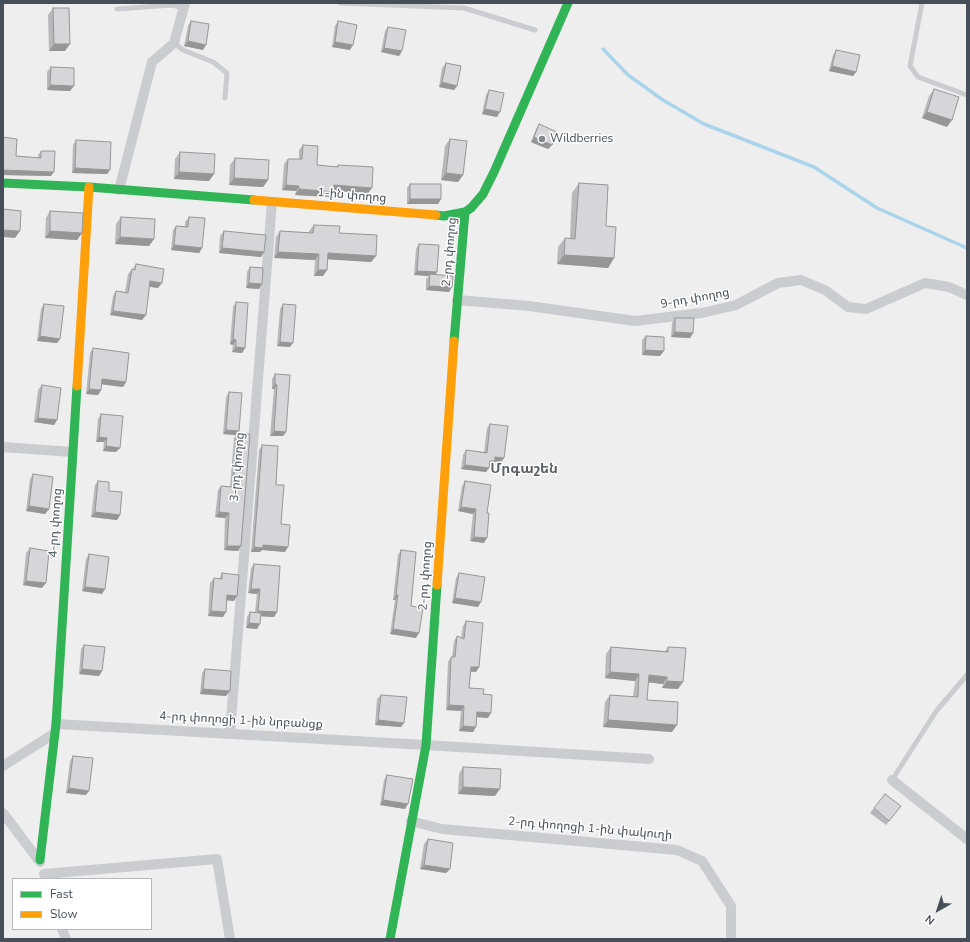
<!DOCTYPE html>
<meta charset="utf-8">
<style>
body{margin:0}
#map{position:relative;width:970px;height:942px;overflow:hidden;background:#efeeee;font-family:"Nunito Sans",sans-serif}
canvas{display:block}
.frame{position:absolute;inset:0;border:4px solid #464e59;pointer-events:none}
.legend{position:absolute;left:12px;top:878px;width:140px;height:52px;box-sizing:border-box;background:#fff;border:1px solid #b5b8bd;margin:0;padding:5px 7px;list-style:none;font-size:12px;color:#464e59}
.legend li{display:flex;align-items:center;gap:8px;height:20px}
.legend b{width:20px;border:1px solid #b5b8bd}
.north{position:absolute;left:918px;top:890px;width:40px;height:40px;-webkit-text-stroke:3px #fff;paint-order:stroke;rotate:219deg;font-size:11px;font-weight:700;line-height:16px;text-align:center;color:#464e59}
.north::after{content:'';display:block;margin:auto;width:14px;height:18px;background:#464e59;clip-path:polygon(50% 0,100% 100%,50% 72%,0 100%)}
</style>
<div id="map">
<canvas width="970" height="942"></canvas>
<div class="frame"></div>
<ul class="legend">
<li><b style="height:5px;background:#30b455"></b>Fast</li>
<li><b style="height:5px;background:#ff9f0a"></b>Slow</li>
</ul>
<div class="north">N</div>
</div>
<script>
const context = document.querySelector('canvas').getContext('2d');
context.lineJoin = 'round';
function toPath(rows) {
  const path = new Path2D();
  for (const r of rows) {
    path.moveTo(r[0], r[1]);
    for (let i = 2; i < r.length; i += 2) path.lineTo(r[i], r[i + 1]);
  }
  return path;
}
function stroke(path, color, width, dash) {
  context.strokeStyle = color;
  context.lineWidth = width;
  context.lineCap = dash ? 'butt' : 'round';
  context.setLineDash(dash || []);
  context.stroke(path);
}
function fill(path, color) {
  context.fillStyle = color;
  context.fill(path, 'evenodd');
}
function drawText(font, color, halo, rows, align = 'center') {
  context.font = font + ' "Nunito Sans","Noto Sans Armenian",sans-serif';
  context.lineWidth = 3;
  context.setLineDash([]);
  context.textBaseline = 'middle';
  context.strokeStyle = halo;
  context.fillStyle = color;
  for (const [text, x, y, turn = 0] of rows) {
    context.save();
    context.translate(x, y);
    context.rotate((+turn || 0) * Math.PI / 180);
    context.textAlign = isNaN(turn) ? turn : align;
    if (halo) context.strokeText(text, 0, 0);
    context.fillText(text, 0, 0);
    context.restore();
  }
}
stroke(toPath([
 [603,49,628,75,663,100,704,124,814,167,877,208,967,248]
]), '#aad4e9', 3.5);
stroke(toPath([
 [340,3,464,8,535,30],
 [922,3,910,66,918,77,967,95],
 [117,9,172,5,184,8],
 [174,43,183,50,213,62,227,73,225,98],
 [892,780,937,710,967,675]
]), '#cacccf', 5);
stroke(toPath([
 [119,190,152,62,174,43,185,3],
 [457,300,529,306,635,321,702,313,736,305,778,283,801,280,825,290,848,307,866,309,925,283,949,287,967,295],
 [3,447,72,452],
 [56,724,426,745,649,759],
 [230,733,272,202],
 [3,766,55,733],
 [892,780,967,839],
 [3,813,40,862],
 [411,821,442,829,677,850,702,861,731,906,731,939],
 [44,874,217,859,230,939],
 [62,929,66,939]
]), '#cacccf', 10);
stroke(toPath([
 [3,183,89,187,254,200],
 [436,215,444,216,465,212,471,208,483,194,494,172,568,3],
 [454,341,465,212],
 [40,860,56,724,77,386],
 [390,939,426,745,437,585]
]), '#30b455', 9);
stroke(toPath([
 [254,200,436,215],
 [77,386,89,187],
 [437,585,454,341]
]), '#ff9f0a', 9);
fill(toPath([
 [53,8,65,51,49,51,48,15],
 [191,21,203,50,184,46,188,26],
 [338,21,350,50,332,47,335,26],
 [388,27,402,51,399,56,381,52,385,31],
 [836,50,856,72,853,76,829,71,833,55],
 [446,63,457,86,454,90,439,87,442,68],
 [51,67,70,91,47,90,47,72],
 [934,89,947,127,922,118,929,96],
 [489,90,497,117,482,114,486,95],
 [539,124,552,145,548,149,531,142,536,129],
 [3,137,16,156,38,158,38,155,41,151,51,176,3,175],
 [450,139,463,175,458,182,441,180,445,146],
 [76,140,110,170,107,174,72,173,73,145],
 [303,145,317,165,337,167,338,165,372,188,368,193,334,191,330,197,295,195,296,191,282,190,284,164,288,159,299,159,299,150],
 [180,152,214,174,209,181,174,179,175,159],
 [235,158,268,180,263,187,229,185,230,165],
 [579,183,606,226,614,258,608,268,557,264,558,247,565,238,570,238,572,193],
 [410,184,441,199,438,204,407,204,407,188],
 [50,211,82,233,77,240,45,238,46,218],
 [121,217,154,239,149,246,115,244,116,224],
 [189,217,202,248,199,253,171,250,173,230,176,226,185,226,185,222],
 [314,225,339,233,376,256,371,262,328,259,327,270,323,276,314,276,315,260,274,258,276,237,280,231,309,233,309,231],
 [224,231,261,257,219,253,220,236],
 [419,244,437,272,435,275,452,287,449,292,426,290,426,279,429,276,414,275,416,249],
 [136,264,158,288,149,287,146,315,142,320,110,315,113,296,116,291,125,292,128,274,132,269,133,269],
 [250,267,262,284,259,289,246,288,247,272],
 [236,302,245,348,242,353,232,352,233,345,230,344,233,307],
 [44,304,60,339,57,343,37,341,41,309],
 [283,304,290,347,277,346,280,309],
 [675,318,693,333,690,338,671,337,672,323],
 [646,336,660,356,642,355,642,340],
 [93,348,126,382,123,387,102,384,101,390,98,395,86,394,90,353],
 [275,374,286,432,283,436,270,436,274,389,272,389,272,379],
 [42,385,57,420,54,425,34,422,38,390],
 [229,392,237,434,241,546,238,551,224,550,225,518,215,517,218,490,221,486,230,487,234,438,236,435,223,434,226,397],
 [101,414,116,452,103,451,104,442,96,442,98,419],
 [490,424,504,458,501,462,495,462,492,466,490,466,486,472,461,469,463,455,466,450,484,452,487,428],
 [262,445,276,485,281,524,285,552,262,550,260,552,251,552,259,450],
 [33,474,49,509,45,514,26,511,30,479],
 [98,481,109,491,120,515,117,520,91,517,95,485],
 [465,481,487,513,484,543,470,541,473,514,458,511,462,486],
 [30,548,42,588,23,585,26,553],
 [401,550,411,606,416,638,390,634,395,600,393,600,398,555],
 [89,554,102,594,82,591,86,559],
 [254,564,277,612,274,617,261,616,257,629,246,628,247,617,250,612,255,612,257,594,248,593,251,568],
 [222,573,234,601,227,600,223,617,208,616,210,583,214,578,219,579],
 [459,573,478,607,452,603,456,578],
 [466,621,479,667,476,672,471,672,469,688,483,694,488,718,477,717,473,732,459,731,461,711,446,710,448,662,451,657,452,657,454,641,457,636,461,638,463,626],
 [84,645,102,671,99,676,79,674,81,649],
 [611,647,665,651,668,647,678,689,662,688,663,684,648,682,647,700,672,732,603,727,605,702,610,695,633,697,635,681,605,678,606,654],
 [205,669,226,696,200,694,202,673],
 [381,695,401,727,375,725,377,699],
 [73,756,86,795,66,793,70,761],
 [463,767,495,796,458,794,459,774],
 [387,775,405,809,380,805,384,780],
 [901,806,886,825,870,813,874,808],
 [428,839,450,869,446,873,420,869,424,844]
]), '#b8b8ba');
fill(toPath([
 [188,41,206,45,203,50,184,46],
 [335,42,353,45,350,50,332,47],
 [54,44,70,44,65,51,49,51],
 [384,48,402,51,399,56,381,52],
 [832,66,856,72,853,76,829,71],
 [442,82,457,86,454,90,439,87],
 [50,85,74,86,70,91,47,90],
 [485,109,500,112,497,117,482,114],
 [927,112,952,120,947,127,922,118],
 [534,137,552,145,548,149,531,142],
 [75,168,110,170,107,174,72,173],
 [3,170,54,172,51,176,3,175],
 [179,172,214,174,209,181,174,179],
 [446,173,463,175,458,182,441,180],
 [234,178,268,180,263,187,229,185],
 [286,185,299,186,296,191,282,190],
 [334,185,372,188,368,193,331,191],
 [299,189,334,192,330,197,295,195],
 [410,199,441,199,438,204,407,204],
 [3,230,20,231,15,238,3,237],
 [50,231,82,233,77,240,45,238],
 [120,237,154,239,149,246,115,244],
 [174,245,202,248,199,253,171,250],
 [222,248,264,252,261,257,219,253],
 [278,252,319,254,315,260,274,258],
 [328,253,376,256,371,262,323,259],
 [564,255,614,258,608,268,557,264],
 [318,270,327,270,323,276,314,276],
 [417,271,437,272,434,276,430,274,429,276,414,275],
 [150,281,162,283,158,288,147,286],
 [249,283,262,284,259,289,246,288],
 [429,286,452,287,449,292,426,290],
 [113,311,146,315,142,320,110,315],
 [675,332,693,333,690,338,671,337],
 [40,336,60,339,57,343,37,341],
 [233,339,236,340,233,345,230,344],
 [280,342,293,343,290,347,277,346],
 [236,347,245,348,242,353,232,352],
 [645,350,664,351,660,356,642,355],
 [102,379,126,382,123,387,99,384],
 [275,384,277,385,274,389,272,389],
 [89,389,101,390,98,395,86,394],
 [38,418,57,420,54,425,34,422],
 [226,430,239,431,236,435,223,434],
 [274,431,286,432,283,436,270,436],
 [99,437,107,438,104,442,96,442],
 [106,446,120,448,116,452,103,451],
 [495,457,504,458,501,462,495,462,492,466,487,465,490,461],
 [465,465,489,468,486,472,461,469],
 [29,506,49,509,45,514,26,511],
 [461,507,476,509,473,514,458,511],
 [95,512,120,515,117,520,91,517],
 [219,512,229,513,225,518,215,517],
 [474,537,487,538,484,543,470,541],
 [263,545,288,547,285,552,262,550,260,552,251,552,254,547],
 [227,546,241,546,238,551,224,550],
 [26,581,46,583,42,588,23,585],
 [85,587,105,589,102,594,82,591],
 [251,589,260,589,257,594,248,593],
 [227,595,237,596,234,601,224,600],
 [396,595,398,595,395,600,393,600],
 [455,598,481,602,478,607,452,603],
 [211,611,226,612,223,617,208,616],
 [258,611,277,612,274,617,255,616],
 [249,623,260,624,257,629,246,628],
 [393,629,419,633,416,638,390,634],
 [471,667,479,667,476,672,468,671],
 [82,669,102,671,99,676,79,674],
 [610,672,639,674,635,681,605,678],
 [649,675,667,677,663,684,644,682],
 [667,681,683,682,678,689,662,688],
 [203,689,230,691,226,696,200,694],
 [449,705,464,706,461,711,446,710],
 [477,712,491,713,488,718,474,717],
 [378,720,404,723,401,727,375,725],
 [608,720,677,725,672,732,603,727],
 [463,726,476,727,473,732,459,731],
 [463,787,500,789,495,796,458,794],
 [69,788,89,791,86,795,66,793],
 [383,800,408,804,405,809,380,805],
 [424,865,450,869,446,873,420,869]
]), '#969697');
const building = toPath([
 [53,8,69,8,70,44,54,44,53,8],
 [191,21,209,24,206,45,188,41,191,21],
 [338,21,357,25,353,45,335,42,338,21],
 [388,27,406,30,402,51,384,48,388,27],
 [836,50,860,55,856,72,832,66,836,50],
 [446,63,461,66,457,86,442,82,446,63],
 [51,67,74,68,74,86,50,85,51,67],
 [934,89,959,97,952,120,927,112,934,89],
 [489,90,504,93,500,112,485,109,489,90],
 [539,124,557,132,552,145,534,137,539,124],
 [3,137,17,139,16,156,41,158,41,151,55,151,54,172,3,170,3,137],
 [450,139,467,141,463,175,446,173,450,139],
 [76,140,111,142,110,170,75,168,76,140],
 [303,145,318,146,317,165,338,167,338,165,373,167,372,188,334,185,334,192,299,189,299,186,286,185,288,159,302,159,303,145],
 [180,152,215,154,214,174,179,172,180,152],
 [235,158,269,160,268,180,234,178,235,158],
 [579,183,608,185,606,226,616,227,614,258,564,255,565,238,575,239,579,183],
 [410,184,441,184,441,199,410,199,410,184],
 [3,209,21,211,20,231,3,230,3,209],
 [50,211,83,213,82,233,50,231,50,211],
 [121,217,155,219,154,239,120,237,121,217],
 [189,217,205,218,202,248,174,245,176,226,188,227,189,217],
 [314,225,340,226,339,233,377,235,376,256,328,253,327,270,318,270,319,254,278,252,280,231,313,233,314,225],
 [224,231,266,235,264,252,222,248,224,231],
 [419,244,439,245,437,272,417,271,419,244],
 [136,264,164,269,162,283,150,281,146,315,113,311,116,291,128,293,132,269,135,270,136,264],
 [250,267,263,268,262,284,249,283,250,267],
 [430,274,453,276,452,287,429,286,430,274],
 [236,302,248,303,245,348,236,347,236,340,233,339,236,302],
 [44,304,64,306,60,339,40,336,44,304],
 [283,304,296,305,293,343,280,342,283,304],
 [675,318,694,318,693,333,675,332,675,318],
 [646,336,664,337,664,351,645,350,646,336],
 [93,348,129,353,126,382,102,379,101,390,89,389,93,348],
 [275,374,290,375,286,432,274,431,277,385,275,384,275,374],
 [42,385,61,388,57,420,38,418,42,385],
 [229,392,242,393,239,431,226,430,229,392],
 [101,414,123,416,120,448,106,446,107,438,99,437,101,414],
 [490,424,508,426,504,458,495,457,495,461,490,461,489,468,465,465,466,450,487,453,490,424],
 [237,434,250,434,241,546,227,546,229,513,219,512,221,486,233,487,237,434],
 [262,445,278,446,276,485,284,485,281,524,290,525,288,547,263,545,263,548,254,547,262,445],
 [33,474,53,477,49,509,29,506,33,474],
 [98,481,109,482,109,491,122,492,120,515,95,512,98,481],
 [465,481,491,485,487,513,489,513,487,538,474,537,476,509,461,507,465,481],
 [30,548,49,551,46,583,26,581,30,548],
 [401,550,416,552,411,606,423,608,419,633,393,629,398,595,396,595,401,550],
 [89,554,109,557,105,589,85,587,89,554],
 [254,564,280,566,277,612,258,611,260,589,251,589,254,564],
 [222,573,239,575,237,596,227,595,226,612,211,611,214,578,222,579,222,573],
 [459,573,485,577,481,602,455,598,459,573],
 [250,612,261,613,260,624,249,623,250,612],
 [466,621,483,623,479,667,471,667,469,688,484,689,483,694,492,695,491,713,477,712,476,727,463,726,464,706,449,705,451,657,455,657,457,636,464,639,466,621],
 [84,645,105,647,102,671,82,669,84,645],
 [611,647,668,652,668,647,686,648,683,682,667,681,667,677,649,675,647,700,678,702,677,725,608,720,610,695,638,697,639,674,610,672,611,647],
 [205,669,231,671,230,691,203,689,205,669],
 [381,695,407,697,404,723,378,720,381,695],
 [73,756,93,758,89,791,69,788,73,756],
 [463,767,501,769,500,789,463,787,463,767],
 [387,775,413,779,408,804,383,800,387,775],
 [885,794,901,806,889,821,874,808,885,794],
 [428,839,453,843,450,869,424,865,428,839]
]);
fill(building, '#d6d6d8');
stroke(building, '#969697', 1);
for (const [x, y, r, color] of [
 [542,139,4,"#81868d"]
]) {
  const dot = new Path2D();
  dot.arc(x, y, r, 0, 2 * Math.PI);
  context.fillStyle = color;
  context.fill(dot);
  stroke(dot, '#fff', 1.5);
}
drawText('12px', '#464e59', '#fff', [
 ["Wildberries",550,139]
], 'left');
drawText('12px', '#464e59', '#fff', [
 ["1-ին փողոց",352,196,5],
 ["2-րդ փողոց",450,252,-85],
 ["9-րդ փողոց",695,299,-10],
 ["3-րդ փողոց",238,467,-85],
 ["4-րդ փողոց",56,523,-86],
 ["2-րդ փողոց",426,576,-86],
 ["4-րդ փողոցի 1-ին նրբանցք",241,721,3],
 ["2-րդ փողոցի 1-ին փակուղի",590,829,5]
]);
drawText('bold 14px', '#5a5d62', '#fff', [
 ["Մրգաշեն",524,470]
]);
</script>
